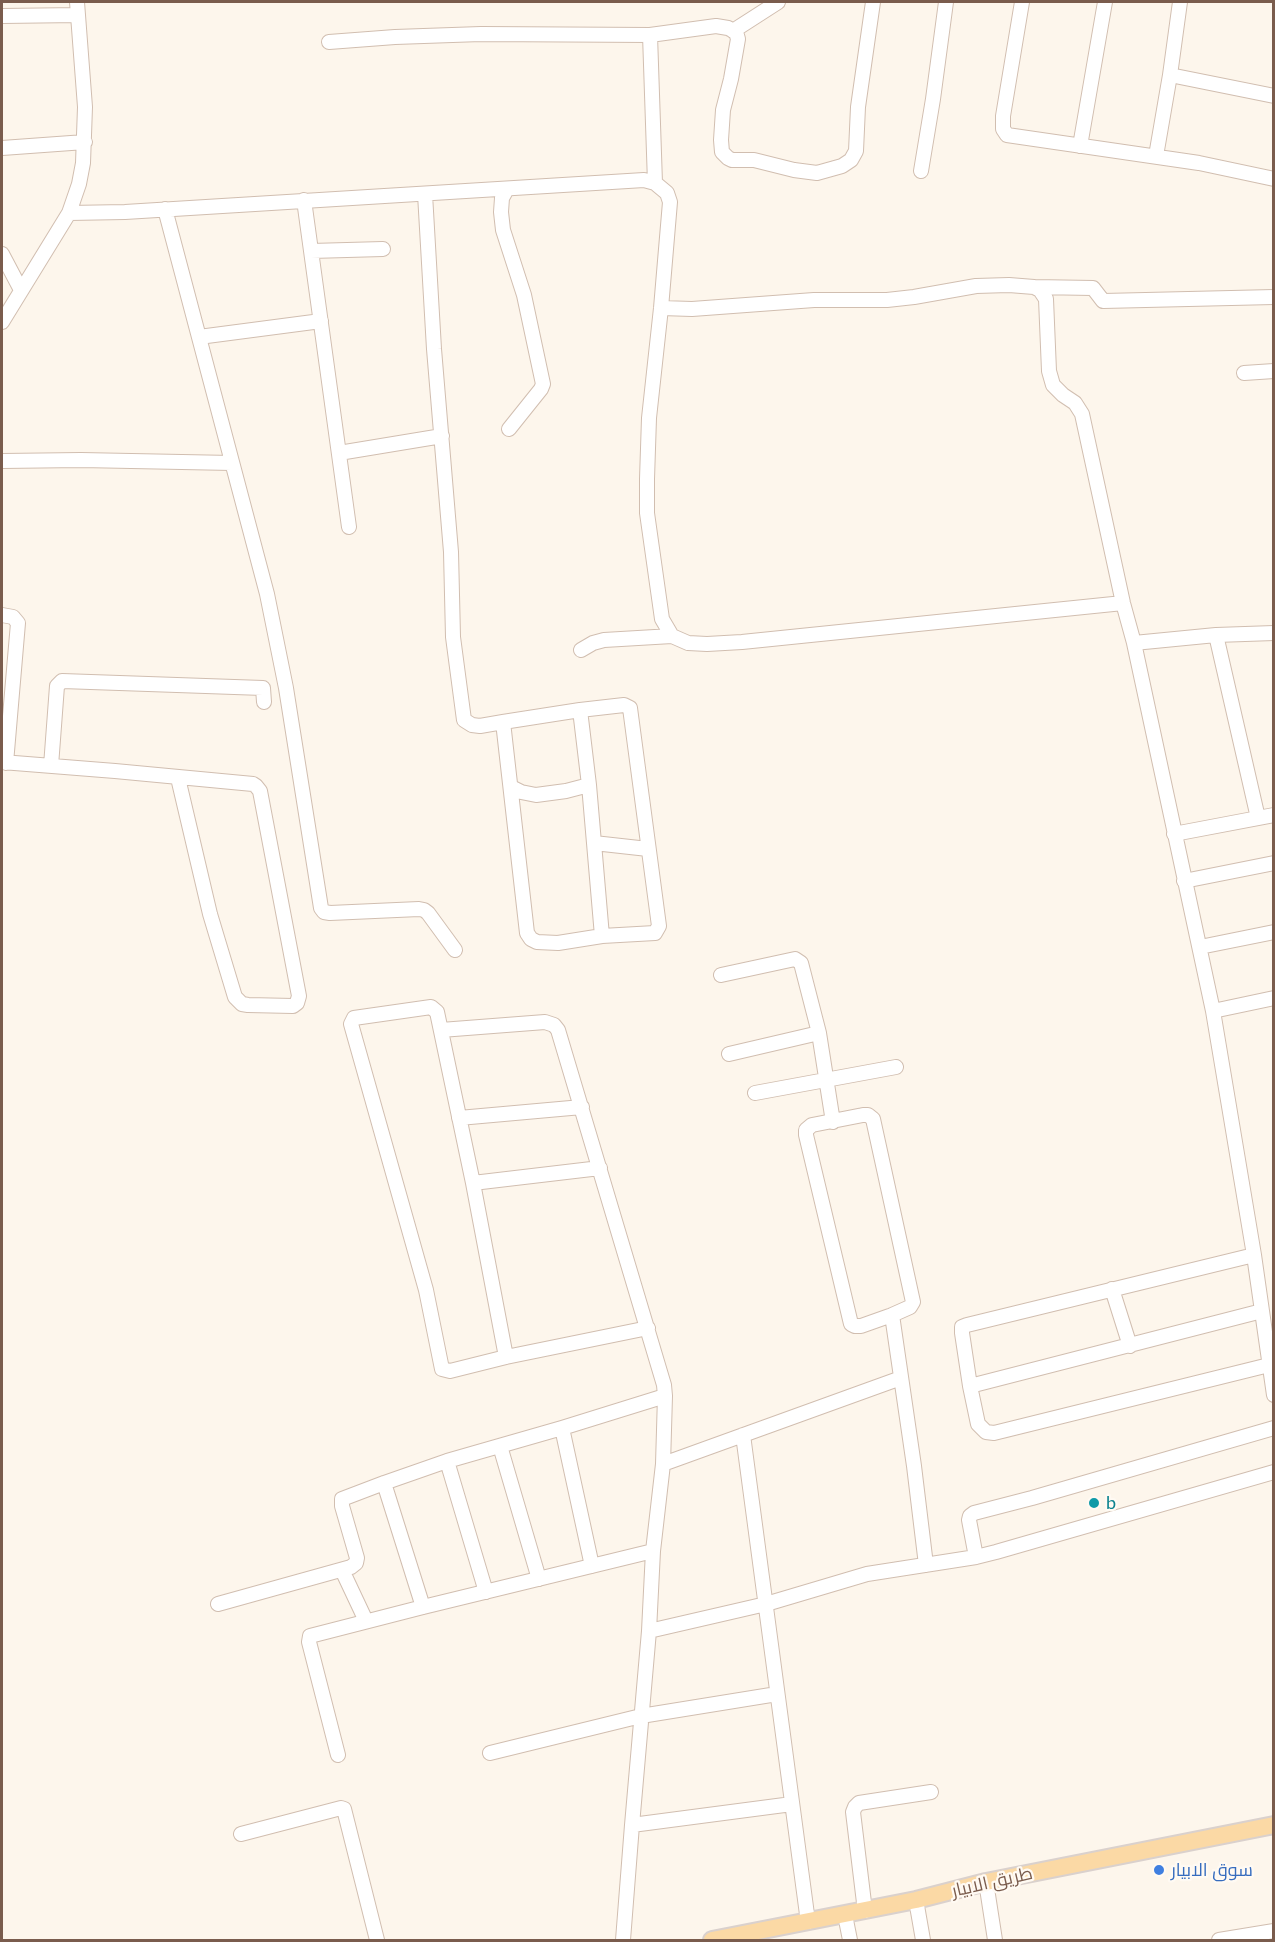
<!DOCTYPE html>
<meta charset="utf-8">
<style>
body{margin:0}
#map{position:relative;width:1275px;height:1942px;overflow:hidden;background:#fdf6ec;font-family:Lato,sans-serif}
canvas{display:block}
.frame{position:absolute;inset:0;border:3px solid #7a5c4d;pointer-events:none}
</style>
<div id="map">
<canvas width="1275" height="1942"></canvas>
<div class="frame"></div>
</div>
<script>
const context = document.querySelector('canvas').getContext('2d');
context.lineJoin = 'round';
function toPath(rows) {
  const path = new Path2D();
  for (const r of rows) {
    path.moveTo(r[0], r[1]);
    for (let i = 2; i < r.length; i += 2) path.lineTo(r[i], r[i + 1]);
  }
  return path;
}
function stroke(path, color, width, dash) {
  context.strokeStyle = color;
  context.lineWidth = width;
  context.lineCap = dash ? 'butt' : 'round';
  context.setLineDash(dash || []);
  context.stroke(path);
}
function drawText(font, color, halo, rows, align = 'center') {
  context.font = font + ' Lato,Cairo,sans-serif';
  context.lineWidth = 4.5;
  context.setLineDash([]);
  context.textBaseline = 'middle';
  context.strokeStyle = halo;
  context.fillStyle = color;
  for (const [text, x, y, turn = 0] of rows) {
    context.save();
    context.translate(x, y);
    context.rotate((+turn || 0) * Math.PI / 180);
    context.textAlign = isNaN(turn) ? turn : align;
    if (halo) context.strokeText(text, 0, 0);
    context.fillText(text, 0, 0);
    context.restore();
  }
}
const minor = toPath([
 [1022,2,1003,116,1003,129,1007,135,1199,163,1274,179],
 [2,16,78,15],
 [733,31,778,2],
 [650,35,655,183],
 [329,42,395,37,481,34,650,35,716,26,728,28,736,32,738,39,731,79,723,110,721,140,722,152,728,158,732,160,754,160,794,170,817,173,842,166,851,160,856,151,858,107,873,2],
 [1170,75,1274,96],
 [1080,146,1105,2],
 [2,148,85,142],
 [1156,156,1170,75,1180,2],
 [921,171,933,99,946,2],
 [507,189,502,198,501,212,503,230,524,295,543,384,541,389,509,429],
 [425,194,434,349,451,552,453,637,464,720,472,725,480,726,503,722,580,710,624,705,630,708,659,926,655,933,602,936,558,943,537,942,531,939,527,933,503,722],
 [304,200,349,527],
 [165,209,267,594,286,688,321,908,324,912,330,913,419,909,424,910,428,913,455,950],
 [69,213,125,212,644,180,655,183,667,193,670,202,661,308,649,418,647,479,647,513,662,619,672,636,688,643,707,644,742,642,1123,603],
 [311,251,383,249],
 [2,254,21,290],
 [1034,287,1093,288,1103,301,1274,297],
 [661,308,692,309,814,300,887,300,914,297,976,286,1009,285,1034,287,1040,290,1046,299,1049,371,1053,385,1063,395,1075,403,1082,414,1123,603,1134,643,1213,1011,1254,1255,1274,1395],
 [2,322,69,213,79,184,83,163,85,107,77,2],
 [199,337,321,321],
 [1244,373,1274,371],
 [339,453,442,436],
 [2,461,81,460,232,463],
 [2,615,13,617,18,623,6,763],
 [1216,635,1258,818],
 [1134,643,1216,635,1274,633],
 [581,650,593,643,604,640,672,636],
 [580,710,589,785,602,936],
 [2,762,115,771,253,784,256,786,260,791,299,996,297,1003,293,1006,248,1005,242,1004,235,997,210,914,178,778],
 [51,766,57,686,62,681,263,688,264,702],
 [511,787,521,792,536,795,566,791,589,785],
 [1174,834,1274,815],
 [594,843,648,849],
 [1184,881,1274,863],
 [1200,947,1274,932],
 [721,975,795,959,801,963,819,1033,833,1122],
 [1213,1011,1274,998],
 [441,1030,545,1022,554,1025,558,1030,664,1385,665,1396,663,1464,653,1551,649,1631,632,1825,623,1940],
 [729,1054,819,1033],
 [755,1093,896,1067],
 [863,1115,868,1115,873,1119,913,1302,910,1307,892,1315,861,1326,855,1326,851,1324,806,1135,806,1130,812,1125,863,1115],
 [459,1118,582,1107],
 [473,1183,600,1168],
 [1254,1255,967,1325,962,1327,962,1333,970,1386,978,1424,986,1432,994,1433,1269,1365],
 [1112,1289,1130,1346],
 [892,1315,914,1466,926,1565],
 [506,1357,473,1183,437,1012,431,1007,354,1018,351,1024,426,1290,442,1369,450,1371,506,1357,648,1328],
 [970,1386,1262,1311],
 [562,1428,592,1566],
 [743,1435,808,1922],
 [500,1446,539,1579],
 [447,1461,486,1592],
 [663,1464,901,1378],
 [384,1483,423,1607],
 [976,1557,969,1520,970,1516,974,1513,1032,1498,1274,1428],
 [342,1570,366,1621],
 [218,1604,351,1567,356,1563,357,1558,342,1506,342,1499,384,1483,447,1461,562,1428,665,1396],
 [649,1631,766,1604,867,1574,976,1557,996,1552,1274,1472],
 [490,1753,641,1716,777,1694],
 [338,1755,309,1642,310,1636,423,1607,653,1551],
 [632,1825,792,1804],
 [241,1834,341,1808,344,1809,377,1940],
 [986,1882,995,1940],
 [916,1900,923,1940],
 [865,1911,853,1812,855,1807,859,1803,931,1792],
 [845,1915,850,1940],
 [1219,1940,1274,1931]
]);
const major = toPath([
 [712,1940,916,1900,986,1882,1274,1825]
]);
stroke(minor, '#d1beb0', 16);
stroke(major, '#dad1cd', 20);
stroke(minor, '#fff', 14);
stroke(major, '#fbd9a5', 16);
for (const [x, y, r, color] of [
 [1094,1503,6,"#0f9aa8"],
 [1159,1870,6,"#3f7fe0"]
]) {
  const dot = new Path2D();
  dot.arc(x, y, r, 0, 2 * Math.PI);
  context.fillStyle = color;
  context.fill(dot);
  stroke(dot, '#fffaf3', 2);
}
drawText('18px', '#0d838f', '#fffaf3', [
 ["b",1106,1503]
], 'left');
drawText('18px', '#366cbe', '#fffaf3', [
 ["سوق الابيار",1171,1870]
], 'left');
drawText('18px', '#7a5c4d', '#fffaf3', [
 ["طريق الابيار",992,1882,-13]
]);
</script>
